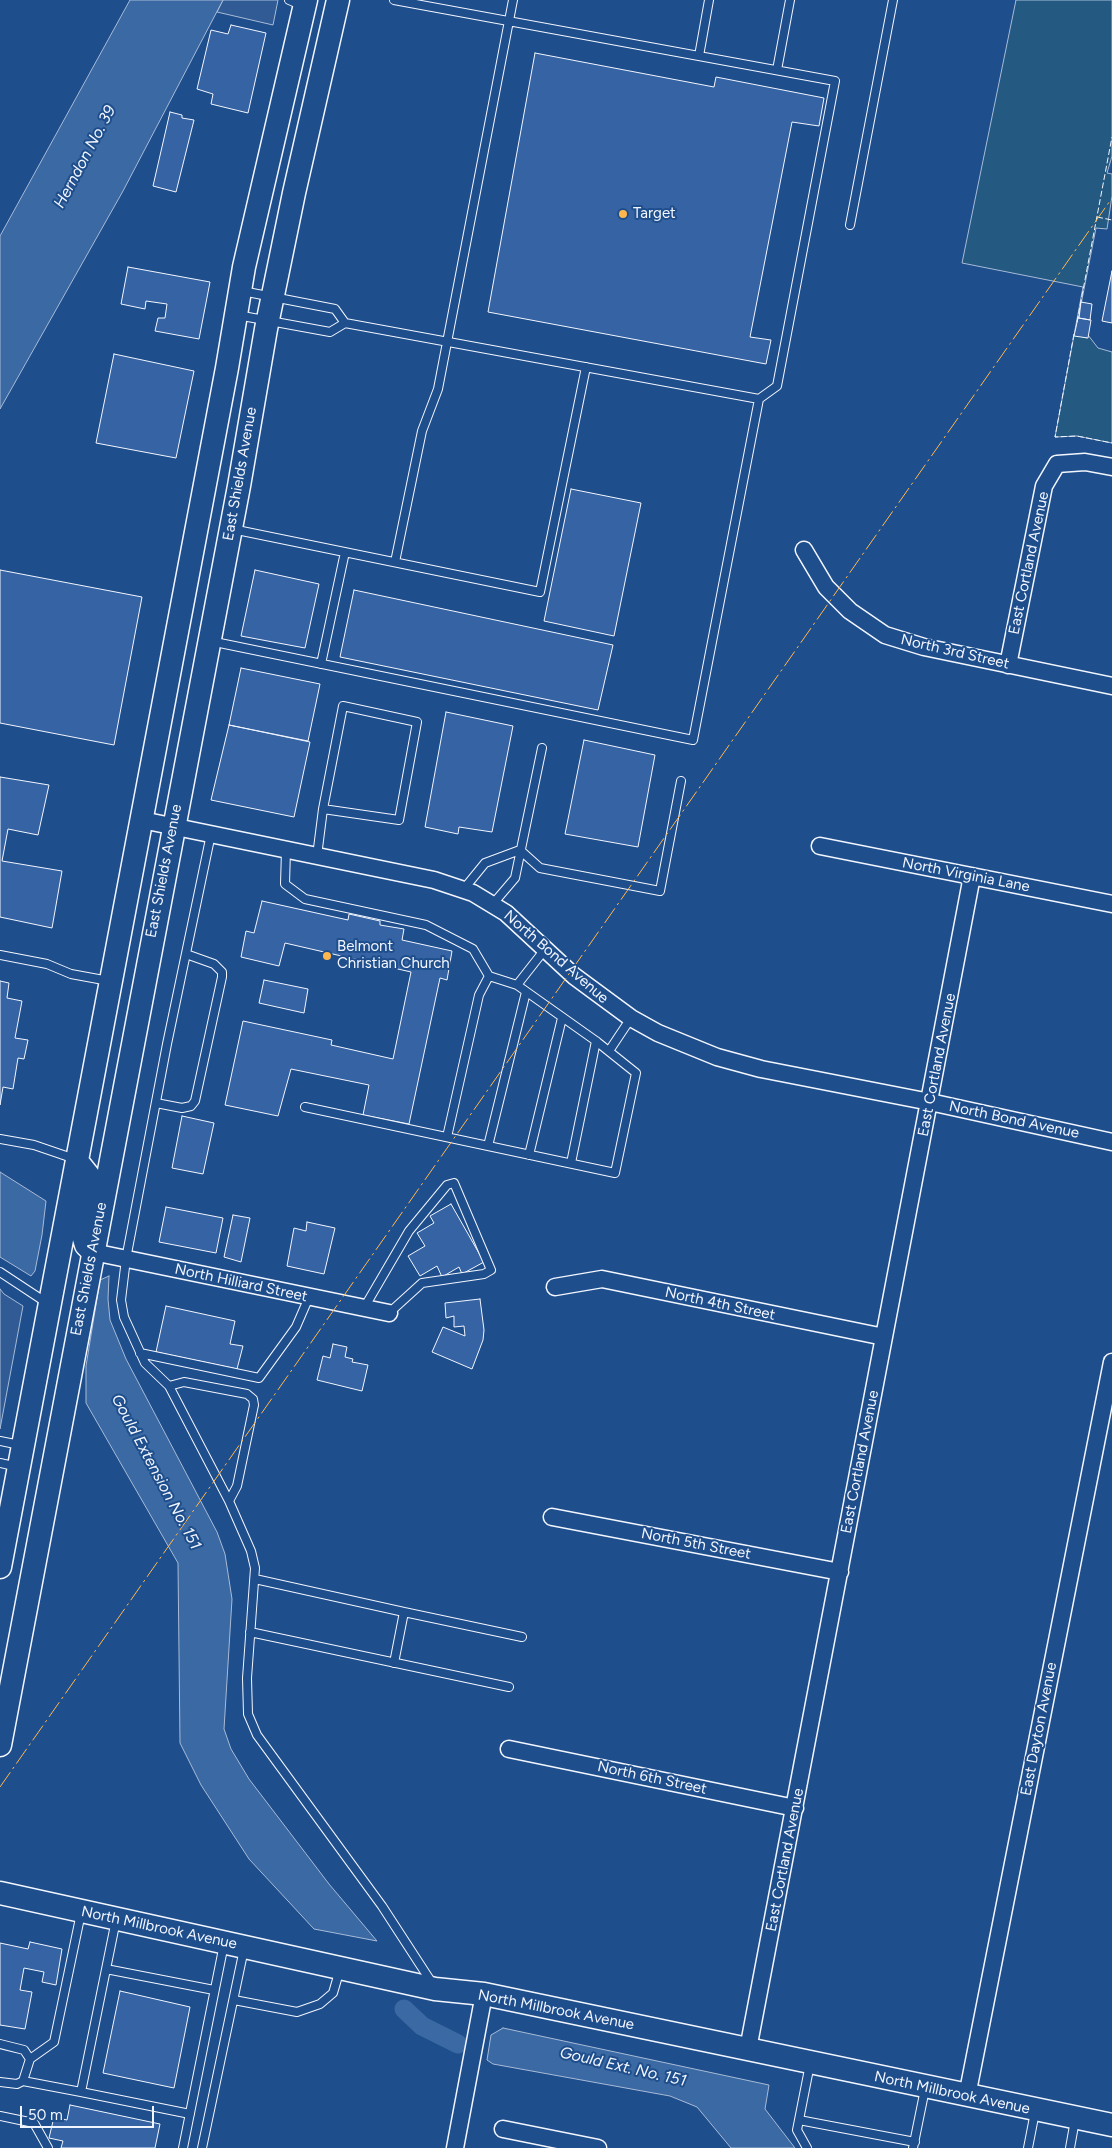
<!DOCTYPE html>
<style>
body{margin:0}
#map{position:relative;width:1112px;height:2148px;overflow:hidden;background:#1f4e8c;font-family:Figtree,sans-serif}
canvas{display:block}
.scale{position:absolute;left:20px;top:2106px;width:134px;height:22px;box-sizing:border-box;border:2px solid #f2f6ff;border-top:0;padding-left:6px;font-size:15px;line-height:18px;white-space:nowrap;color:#f2f6ff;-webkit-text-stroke:4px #1f4e8c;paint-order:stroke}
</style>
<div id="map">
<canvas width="1112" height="2148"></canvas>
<div class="scale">50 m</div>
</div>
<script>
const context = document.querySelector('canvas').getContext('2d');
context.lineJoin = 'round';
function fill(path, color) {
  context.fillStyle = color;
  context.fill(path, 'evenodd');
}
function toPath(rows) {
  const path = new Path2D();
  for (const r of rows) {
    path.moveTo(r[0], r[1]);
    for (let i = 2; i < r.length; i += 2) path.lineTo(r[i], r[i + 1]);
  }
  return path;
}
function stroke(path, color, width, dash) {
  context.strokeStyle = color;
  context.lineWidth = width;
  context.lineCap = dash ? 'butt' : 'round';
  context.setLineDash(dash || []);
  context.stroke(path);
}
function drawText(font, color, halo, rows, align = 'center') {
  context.font = font + ' Figtree,sans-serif';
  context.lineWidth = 4;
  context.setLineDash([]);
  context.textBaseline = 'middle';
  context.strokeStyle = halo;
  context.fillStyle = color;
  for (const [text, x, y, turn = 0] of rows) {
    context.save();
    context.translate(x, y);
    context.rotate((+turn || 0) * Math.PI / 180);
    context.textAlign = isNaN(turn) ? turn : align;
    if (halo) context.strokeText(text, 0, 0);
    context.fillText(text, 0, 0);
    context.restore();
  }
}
const green = toPath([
 [1016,0,1112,0,1112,156,1107,173,1112,174,1112,196,1107,229,1096,228,1075,335,1087,338,1088,335,1098,348,1112,352,1112,443,1077,436,1055,437,1083,287,962,263,1016,0]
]);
fill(green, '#245a82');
stroke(green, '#a8bbd7', 1);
const parking = toPath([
 [223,0,278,0,273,25,217,12,223,0],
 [0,1289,4,1294,23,1306,0,1429,0,1289]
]);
fill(parking, '#305b95');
stroke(parking, '#a8bbd7', 1);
const water = toPath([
 [130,0,223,0,123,191,0,409,0,236,130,0],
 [0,1172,46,1201,42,1235,35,1271,31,1276,0,1257,0,1172],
 [109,1276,108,1299,110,1320,126,1359,217,1532,225,1554,232,1599,224,1729,231,1749,249,1779,329,1884,377,1941,314,1929,249,1859,201,1785,180,1743,178,1563,86,1403,86,1366,100,1280,109,1276],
 [503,2028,769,2085,765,2109,795,2148,731,2148,697,2107,670,2096,493,2064,487,2060,491,2035,503,2028]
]);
fill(water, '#3b69a3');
stroke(water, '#a8bbd7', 1);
stroke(toPath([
 [404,2009,422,2026,458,2044]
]), '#3b69a3', 19);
const building = toPath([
 [231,25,266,33,248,113,211,104,213,94,197,89,211,30,228,34,231,25],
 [535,53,714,87,716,77,824,98,819,126,792,122,750,337,771,340,766,364,488,312,535,53],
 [170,112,182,115,182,118,194,120,176,192,153,186,170,112],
 [128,267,210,282,199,339,155,331,158,318,165,318,167,304,146,301,145,309,121,304,128,267],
 [1112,271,1112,323,1102,321,1112,271],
 [1081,302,1092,304,1090,320,1079,318,1081,302],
 [1078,318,1091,320,1088,338,1074,336,1078,318],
 [114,354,194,371,176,458,96,443,114,354],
 [571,489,641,503,614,636,544,621,571,489],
 [0,570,142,597,114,745,0,723,0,570],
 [255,570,319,584,305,648,241,636,255,570],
 [354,590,613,645,598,710,340,657,354,590],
 [241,668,320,684,308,741,229,725,241,668],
 [446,712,513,726,492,832,459,827,458,834,425,827,446,712],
 [229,725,310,742,294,817,211,800,229,725],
 [584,740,655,755,638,847,565,834,584,740],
 [0,777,49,785,38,835,8,829,2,861,62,871,52,928,0,917,0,777],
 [262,901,348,920,349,914,380,921,380,925,404,929,402,940,452,951,447,980,440,978,409,1124,363,1115,369,1085,291,1069,278,1116,225,1105,243,1021,332,1040,331,1045,393,1059,411,972,285,943,279,966,241,957,246,931,254,933,262,901],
 [264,980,308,989,304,1013,259,1003,264,980],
 [0,981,9,983,7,998,22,1001,15,1038,28,1040,24,1059,18,1058,13,1089,3,1087,0,1105,0,981],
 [182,1116,214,1123,203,1174,172,1168,182,1116],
 [451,1204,484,1262,462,1274,459,1267,442,1277,437,1266,420,1276,408,1256,425,1246,417,1233,434,1223,430,1216,451,1204],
 [166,1207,223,1218,216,1253,159,1242,166,1207],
 [233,1215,250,1218,241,1262,224,1257,233,1215],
 [307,1222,335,1228,324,1274,287,1266,294,1228,306,1231,307,1222],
 [480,1299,484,1330,483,1340,472,1369,432,1352,443,1327,465,1336,464,1326,454,1327,454,1316,446,1318,445,1303,480,1299],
 [166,1306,235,1321,230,1344,243,1346,237,1369,156,1352,166,1306],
 [333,1344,347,1347,345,1357,353,1359,352,1362,368,1365,362,1391,317,1380,323,1356,330,1358,333,1344],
 [30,1942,62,1949,56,1985,42,1982,44,1972,24,1968,20,1990,32,1992,25,2029,0,2025,0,1943,28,1949,30,1942],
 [120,1991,190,2007,174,2088,103,2073,120,1991],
 [70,2105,160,2124,155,2148,61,2148,63,2141,49,2138,54,2117,67,2120,70,2105]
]);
fill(building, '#3563a3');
stroke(building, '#f2f6ff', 1);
const lane = toPath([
 [289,0,303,6],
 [699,56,709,0],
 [777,70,790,0],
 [850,225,893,0],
 [237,315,330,332,345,323,335,309,242,291],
 [345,323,759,399,777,386,835,81,394,0],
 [232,529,540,592,586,367],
 [395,562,422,431,438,389,513,0],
 [210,641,693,740,759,399],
 [321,664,345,552],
 [286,850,285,884,305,899,426,925,473,949,489,976,517,985,596,1041,636,1073,615,1173,305,1107],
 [520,850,540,868,660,891,681,781],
 [317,856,323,809,343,706,417,722,399,820,323,809],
 [463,890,485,863,520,850],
 [492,905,515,878,542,748],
 [0,955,47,964,71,974,109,981],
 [517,985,546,948],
 [609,1051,631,1018],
 [156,1103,182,1108,191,1106,195,1101,222,977,222,972,214,964,186,954],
 [447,1137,479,995,489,976],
 [0,1139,34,1145,75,1159],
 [488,1146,526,992],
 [529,1155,562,1018],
 [571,1163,596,1041],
 [0,1272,47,1303],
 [364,1308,409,1231,447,1185,454,1183,491,1270,484,1274,422,1283,389,1313],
 [140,1353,259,1378,296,1327,309,1297],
 [169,1386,184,1382,247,1394,253,1399,254,1405,237,1486,229,1501,169,1386,145,1363,124,1317,121,1300,126,1259,167,1044,211,834],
 [0,1441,20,1445],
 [0,1463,18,1467],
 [229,1501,251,1551,255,1568,247,1678,248,1714,257,1735,382,1906,432,1983],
 [255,1579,404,1612],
 [250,1632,509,1687],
 [394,1663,404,1612,522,1637],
 [116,1920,81,2092,190,2114],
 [106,1969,214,1990],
 [234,2000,297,2012,320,2004,333,1993,340,1969],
 [0,2044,24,2050,30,2059,23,2081,17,2084,0,2082],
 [30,2059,54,2042,81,1913],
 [23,2081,81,2092],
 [0,2116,34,2123,48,2148],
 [799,2120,915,2142],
 [183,2148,224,1944],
 [202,2148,244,1949],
 [807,2148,797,2130,810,2064],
 [913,2148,925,2089],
 [1028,2148,1035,2112],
 [1070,2148,1075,2120]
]);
const street = toPath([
 [804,550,826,587,850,611,885,635,924,647,1112,686],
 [1008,665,1044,486,1057,464,1085,462,1112,467],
 [142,820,434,880,473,893,506,913,574,976,631,1018,658,1033,717,1057,761,1069,930,1102,1112,1142],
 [820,846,1112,904],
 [93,1252,389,1313],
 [555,1287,602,1279,884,1337],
 [552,1517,840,1572],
 [509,1749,795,1808],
 [748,2049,972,876],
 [967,2096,1112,1362],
 [503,2129,598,2148],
 [455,2148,484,1994]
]);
const secondary = toPath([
 [81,1166,89,1176,80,1225,86,1245,93,1252],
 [0,1567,227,368,244,267,306,0],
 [0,1745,239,486,266,329,294,193,338,0],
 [0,1893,435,1989,484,1994,1112,2125]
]);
stroke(lane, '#f2f6ff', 10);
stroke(street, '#f2f6ff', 19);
stroke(secondary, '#f2f6ff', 25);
stroke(lane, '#1f4e8c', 8);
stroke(street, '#1f4e8c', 16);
stroke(secondary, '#1f4e8c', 22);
stroke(toPath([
 [1097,217,1112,220],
 [1077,322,1112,137],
 [1074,334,1055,437,1077,436,1112,443]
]), '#f2f6ff', 1, [6, 2.5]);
stroke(toPath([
 [0,1787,1112,198]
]), '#ffb74d', 1, [18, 4, 2.5, 4]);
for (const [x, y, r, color] of [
 [623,214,5,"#ffb74d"],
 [327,956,5,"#ffb74d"]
]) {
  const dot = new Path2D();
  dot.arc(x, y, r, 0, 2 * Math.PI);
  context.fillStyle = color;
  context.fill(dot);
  stroke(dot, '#1f4e8c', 2);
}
drawText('15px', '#f2f6ff', '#1f4e8c', [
 ["Target",633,214],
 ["Belmont",337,947],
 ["Christian Church",337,964]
], 'left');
drawText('15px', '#f2f6ff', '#1f4e8c', [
 ["East Shields Avenue",240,474,-80],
 ["East Cortland Avenue",1029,563,-78],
 ["North 3rd Street",955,652,13],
 ["East Shields Avenue",164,871,-79],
 ["North Virginia Lane",966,875,11],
 ["North Bond Avenue",556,957,41],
 ["East Cortland Avenue",937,1065,-79],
 ["North Bond Avenue",1014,1120,12],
 ["East Shields Avenue",89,1269,-79],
 ["North Hilliard Street",241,1283,12],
 ["North 4th Street",720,1304,12],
 ["East Cortland Avenue",860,1462,-79],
 ["North 5th Street",696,1544,11],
 ["East Dayton Avenue",1039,1729,-79],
 ["North 6th Street",652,1778,12],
 ["East Cortland Avenue",785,1860,-79],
 ["North Millbrook Avenue",159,1928,12],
 ["North Millbrook Avenue",556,2010,11],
 ["North Millbrook Avenue",952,2093,12]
]);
drawText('italic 16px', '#f2f6ff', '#1f4e8c', [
 ["Herndon No. 39",85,157,-62],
 ["Gould Extension No. 151",156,1472,62],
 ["Gould Ext. No. 151",623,2067,13]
]);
</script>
